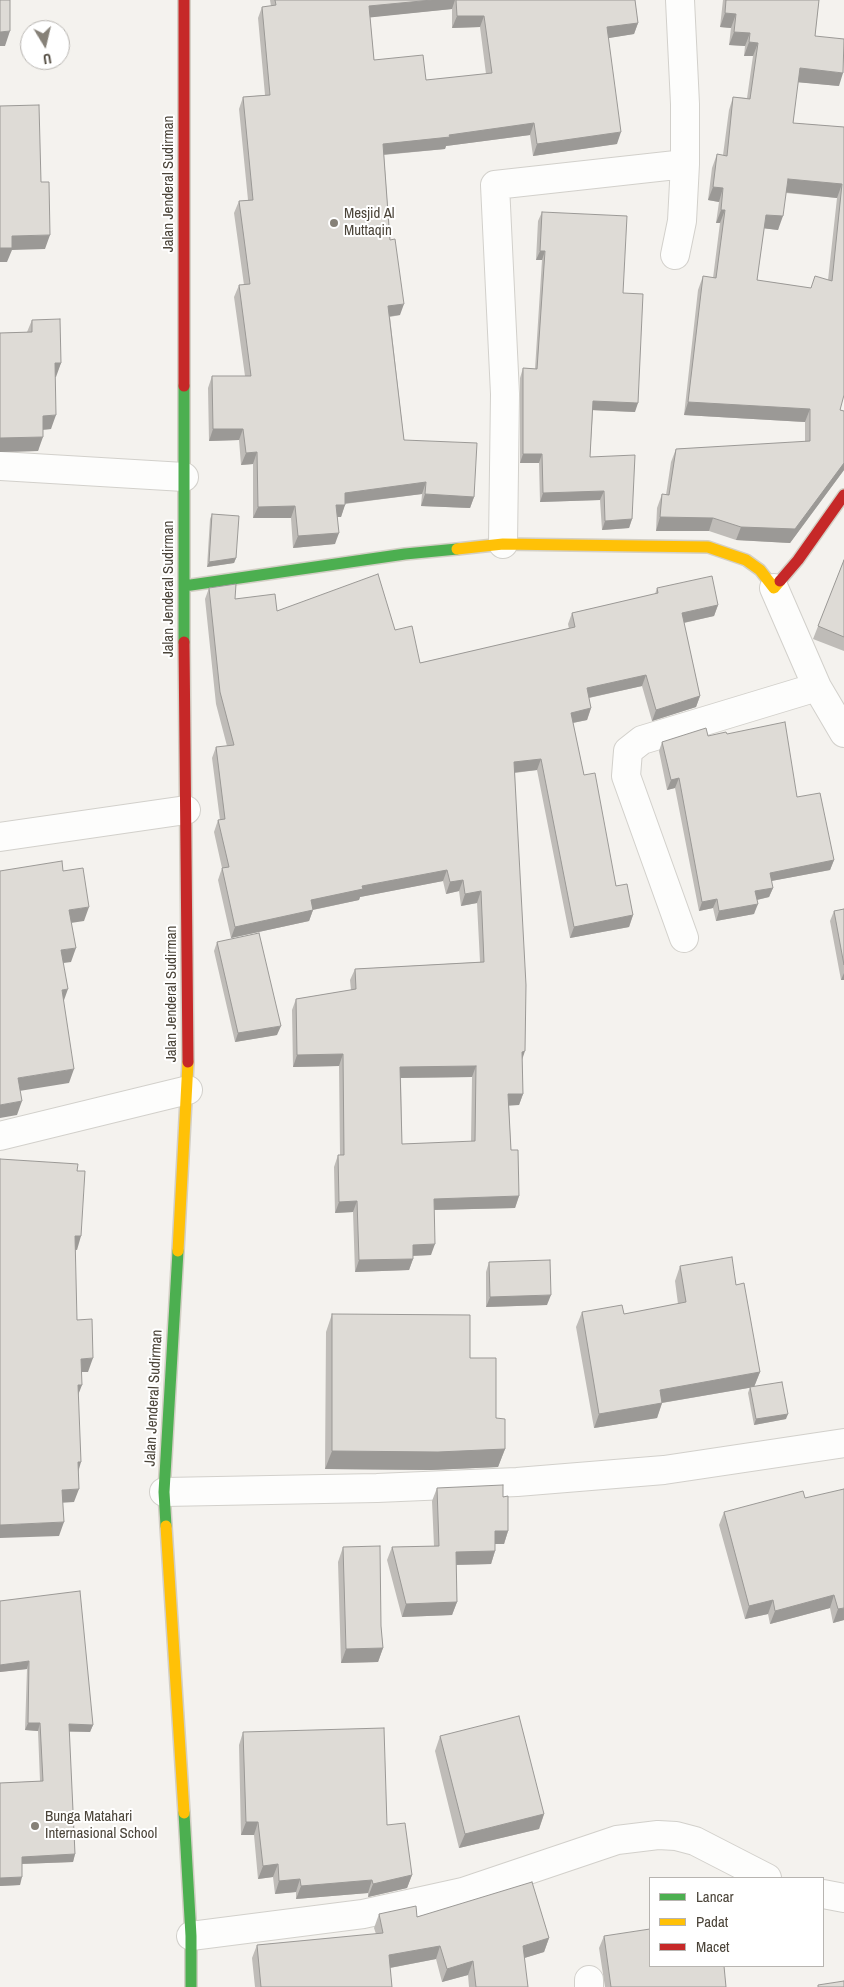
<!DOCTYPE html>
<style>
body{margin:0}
#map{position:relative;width:844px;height:1987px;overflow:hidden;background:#f4f2ee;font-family:"Archivo Narrow",sans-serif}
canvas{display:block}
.legend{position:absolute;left:649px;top:1877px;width:175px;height:90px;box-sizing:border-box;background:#fff;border:1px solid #b7b4b0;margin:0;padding:6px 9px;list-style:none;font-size:15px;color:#4b4439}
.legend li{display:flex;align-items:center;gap:10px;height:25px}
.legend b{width:25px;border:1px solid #b7b4b0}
.north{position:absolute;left:20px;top:20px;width:50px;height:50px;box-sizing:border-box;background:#fff;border:1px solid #b7b4b0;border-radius:50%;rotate:171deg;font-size:14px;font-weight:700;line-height:20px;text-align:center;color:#4b4439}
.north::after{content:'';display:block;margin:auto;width:18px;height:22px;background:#868178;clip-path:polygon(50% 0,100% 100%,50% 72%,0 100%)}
</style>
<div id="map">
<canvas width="844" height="1987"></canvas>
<ul class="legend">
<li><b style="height:6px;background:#4caf50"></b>Lancar</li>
<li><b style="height:6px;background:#ffc107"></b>Padat</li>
<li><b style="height:6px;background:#c62828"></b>Macet</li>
</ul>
<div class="north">U</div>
</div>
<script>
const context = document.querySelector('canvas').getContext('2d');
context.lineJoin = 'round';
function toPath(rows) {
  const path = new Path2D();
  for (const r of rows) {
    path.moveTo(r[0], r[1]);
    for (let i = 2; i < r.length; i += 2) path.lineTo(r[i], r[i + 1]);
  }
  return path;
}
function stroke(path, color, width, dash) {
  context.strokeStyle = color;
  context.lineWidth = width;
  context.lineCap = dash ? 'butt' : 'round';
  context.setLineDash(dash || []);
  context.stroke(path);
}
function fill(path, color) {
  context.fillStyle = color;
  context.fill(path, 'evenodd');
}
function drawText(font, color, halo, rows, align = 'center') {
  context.font = font + ' "Archivo Narrow",sans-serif';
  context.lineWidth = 4;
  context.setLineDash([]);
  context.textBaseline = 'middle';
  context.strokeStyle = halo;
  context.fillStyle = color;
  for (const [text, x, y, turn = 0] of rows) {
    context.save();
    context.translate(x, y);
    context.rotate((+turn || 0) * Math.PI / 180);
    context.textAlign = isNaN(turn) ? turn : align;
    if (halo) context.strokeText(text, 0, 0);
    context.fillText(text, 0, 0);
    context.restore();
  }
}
const street = toPath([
 [675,255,682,221,685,164],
 [0,466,184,477],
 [503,544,505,394,495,185,685,164,685,104,680,0],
 [774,588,817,687,844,733],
 [0,837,186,810],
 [684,938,626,776,628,751,642,740,817,687],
 [0,1136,188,1090],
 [164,1492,377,1488,517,1482,664,1470,844,1443],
 [823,1894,844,1898],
 [191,1936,363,1914,463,1892,617,1840,658,1835,676,1836,695,1841,767,1878],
 [589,1980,589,1987]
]);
const fast = toPath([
 [184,386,184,642],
 [184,586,405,554,457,549],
 [166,1526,164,1492,178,1251],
 [184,1813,191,1936,191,1987]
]);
const slow = toPath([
 [457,549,503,544,708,547,746,560,760,570,774,588,780,581],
 [178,1251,188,1062],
 [166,1526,184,1813]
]);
const jam = toPath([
 [184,0,184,386],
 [780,581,798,560,844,495],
 [184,642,188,1062]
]);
stroke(street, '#d2d0cb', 30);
stroke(fast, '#d3cfc5', 14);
stroke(slow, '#d3cfc5', 14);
stroke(jam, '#d3cfc5', 14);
stroke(street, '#fdfdfc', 28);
stroke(fast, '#4caf50', 11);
stroke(slow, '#ffc107', 11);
stroke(jam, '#c62828', 11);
fill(toPath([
 [270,0,635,0,638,23,634,34,608,38,617,144,533,156,530,135,446,146,445,149,384,155,390,240,400,315,390,317,404,440,474,497,470,508,421,506,422,494,345,504,341,517,337,517,335,544,293,548,291,518,253,518,253,464,241,465,239,440,209,441,208,388,212,376,245,376,234,297,239,285,244,285,234,213,239,201,248,200,239,109,243,97,265,95,258,18,262,7,271,6],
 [452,9,452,28,480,27,486,74,426,80,374,60,370,17],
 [723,0,819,0,815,36,839,86,798,82,793,123,844,127,840,410,844,411,844,470,790,543,736,540,709,531,656,531,657,508,662,494,666,495,671,462,676,449,805,442,805,422,684,415,698,290,703,276,713,278,720,223,716,223,719,202,708,200,712,168,717,154,723,155,729,110,733,97,747,98,753,56,744,56,745,46,729,45,731,28,720,27],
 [786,193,837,198,828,280,810,288,757,280,764,228,778,230],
 [542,212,623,293,635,412,593,410,590,457,632,519,629,528,602,530,600,500,540,502,539,463,520,463,520,378,523,368,535,369,542,260,536,260,538,221],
 [32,320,61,363,55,377,51,429,43,430,38,451,0,452,0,333,27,332],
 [212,514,236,558,234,563,207,567,210,519],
 [844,560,844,651,813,639],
 [209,588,235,599,277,611,395,630,420,663,569,629,568,624,572,613,655,594,657,588,718,605,714,616,684,623,700,696,696,707,652,721,642,686,589,698,591,708,587,720,573,723,584,775,616,886,633,915,629,927,570,938,537,770,515,773,523,1094,519,1105,509,1105,511,1150,519,1196,515,1208,434,1210,431,1255,413,1256,413,1259,409,1270,355,1272,353,1212,335,1213,334,1167,338,1155,340,1155,339,1066,293,1067,292,1010,296,999,351,990,350,980,355,969,480,962,477,903,461,906,459,891,446,894,443,881,360,897,359,900,313,910,309,921,231,938,218,880,222,868,214,832,218,820,220,820,212,758,216,747,227,746,216,704,205,599],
 [472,1077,471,1142,402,1144,401,1078],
 [727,734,797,797,834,860,830,870,771,881,773,888,769,897,757,900,754,914,716,921,713,908,699,911,675,788,667,790,659,751,662,742,708,736],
 [844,909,844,980,841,980,830,921,834,911],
 [217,942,277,1035,235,1042,214,951],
 [489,1262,547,1305,486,1307,486,1272],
 [680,1266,736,1285,760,1372,754,1387,662,1403,657,1418,594,1428,576,1327,582,1312,624,1314,678,1304,675,1281],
 [332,1314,470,1358,496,1418,505,1449,498,1467,431,1470,325,1469,326,1332],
 [750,1387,786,1419,754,1425,748,1393],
 [437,1488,503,1497,508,1531,504,1544,495,1544,495,1551,491,1564,456,1565,457,1602,452,1615,402,1617,387,1560,392,1547,434,1546,432,1501],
 [805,1498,844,1620,833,1623,830,1608,770,1624,768,1614,745,1619,719,1525,724,1512],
 [343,1547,381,1626,383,1648,378,1662,341,1663,338,1562],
 [0,1601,93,1725,90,1732,69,1732,75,1854,73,1862,22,1864,20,1885,0,1886,0,1783,40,1781,38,1731,25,1730,27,1669,0,1672],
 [243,1732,387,1825,412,1875,407,1888,368,1897,368,1893,296,1899,296,1892,275,1894,273,1877,258,1879,254,1835,241,1835,239,1745],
 [440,1736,544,1814,539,1829,459,1848,435,1751],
 [379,1914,417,1917,549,1938,544,1952,524,1958,528,1987,469,1987,468,1975,442,1982,436,1959,390,1968,392,1987,255,1987,252,1958,257,1945,376,1934,374,1928],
 [604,1936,726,1987,605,1987,599,1948]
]), '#bfbcb8');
fill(toPath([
 [432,0,455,0,452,9,365,18,369,6],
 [725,13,736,14,731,28,720,27],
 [457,16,484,16,480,27,452,28],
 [638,23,634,34,603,39,607,27],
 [10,31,5,46,0,46,0,32],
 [734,32,750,33,745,46,729,45],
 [749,42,758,43,753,56,744,56],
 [800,68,843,73,839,86,795,82],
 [534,123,530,135,446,146,445,149,379,155,383,144],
 [621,132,617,144,533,156,537,144],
 [788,179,842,184,837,198,783,192],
 [713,187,723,188,719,202,708,200],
 [721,210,725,210,720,223,716,223],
 [766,215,783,216,778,230,761,228],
 [50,235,45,249,12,250,7,262,0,262,0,248,12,236],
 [540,251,545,251,542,260,536,260],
 [404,304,400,315,384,317,388,306],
 [55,363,61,363,56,377,50,377],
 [593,401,638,403,635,412,590,410],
 [688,402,810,409,805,422,684,415],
 [56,415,51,429,38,430,43,416],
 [213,429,243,429,239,440,209,441],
 [43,437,38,451,0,452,0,438],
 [257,452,253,464,241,465,246,453],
 [523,454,542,454,539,463,520,463],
 [844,463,844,470,790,543,736,540,741,527],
 [426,482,422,494,341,504,345,493],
 [604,491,600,500,540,502,543,493],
 [425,494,474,497,470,508,421,506],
 [336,505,345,505,341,517,332,517],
 [295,506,291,518,253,518,258,507],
 [660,517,713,518,709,531,656,531],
 [632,519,629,528,602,530,605,521],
 [339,533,335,544,293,548,298,536],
 [236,558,234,563,207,567,209,562],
 [718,605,714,616,678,624,682,613],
 [646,675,642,686,583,699,587,688],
 [700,696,696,707,652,721,656,710],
 [591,708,587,720,567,724,571,713],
 [541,759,537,770,510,773,514,762],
 [679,778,675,788,667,790,671,780],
 [834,860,830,870,766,882,770,873],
 [447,870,443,881,360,897,359,900,307,911,311,900,362,886],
 [463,880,459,891,446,894,450,882],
 [773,888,769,897,752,901,755,891],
 [481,891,477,903,461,906,465,894],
 [717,899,713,908,699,911,702,902],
 [758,904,754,914,716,921,719,911],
 [89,907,84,921,64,924,69,910],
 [313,910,309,921,231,938,235,927],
 [633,915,629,927,570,938,574,927],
 [76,948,71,962,56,964,61,950],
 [844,973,844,980,841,980],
 [68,989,63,1003,62,990],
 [281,1026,277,1035,235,1042,238,1033],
 [525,1051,521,1063,522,1052],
 [343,1054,339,1066,293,1067,297,1055],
 [476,1066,472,1077,396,1078,400,1067],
 [74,1069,69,1083,13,1092,18,1078],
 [508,1094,523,1094,519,1105,504,1106],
 [22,1101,17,1115,0,1118,0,1105],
 [519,1196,515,1208,430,1210,434,1199],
 [357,1201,353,1212,335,1213,339,1202],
 [75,1236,81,1236,77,1250,70,1249],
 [435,1244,431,1255,408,1256,413,1245],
 [413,1259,409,1270,355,1272,359,1260],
 [551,1295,547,1305,486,1307,490,1297],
 [93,1358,88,1372,76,1372,81,1359],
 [760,1372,754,1387,655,1404,660,1390],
 [78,1385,82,1385,77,1398],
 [662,1403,657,1418,594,1428,599,1414],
 [788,1414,786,1419,754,1425,756,1419],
 [505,1449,498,1467,431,1470,325,1469,332,1451],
 [78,1462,81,1462,77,1476],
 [79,1489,74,1502,58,1503,62,1490],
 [64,1522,59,1536,0,1538,0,1525],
 [495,1531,508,1531,504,1544,490,1544],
 [495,1551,491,1564,451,1565,456,1552],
 [834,1595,830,1608,770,1624,775,1611],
 [773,1600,768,1614,745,1619,749,1606],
 [457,1602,452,1615,402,1617,406,1604],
 [844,1608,844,1620,833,1623,838,1609],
 [383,1648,378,1662,341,1663,346,1649],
 [29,1661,27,1669,0,1672,0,1665],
 [28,1723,40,1723,38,1731,25,1730],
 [69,1724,93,1725,90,1732,66,1731],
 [544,1814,539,1829,459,1848,465,1834],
 [246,1822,258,1822,254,1835,241,1835],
 [75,1854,73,1862,19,1864,22,1857],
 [278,1864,273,1877,258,1879,263,1866],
 [412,1875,407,1888,368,1897,373,1884],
 [22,1877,20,1885,0,1886,0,1878],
 [300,1879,296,1892,275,1894,279,1881],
 [372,1880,368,1893,296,1899,301,1886],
 [549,1938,544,1952,518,1960,523,1946],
 [440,1946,436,1959,384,1969,389,1955],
 [473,1961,468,1975,442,1982,447,1969]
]), '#9b9996');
const building = toPath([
 [0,0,10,0,10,31,0,32,0,0],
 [275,0,432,0,369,6,374,60,423,55,426,80,492,73,484,16,457,16,456,0,635,0,638,23,607,27,621,132,537,144,534,123,449,135,450,137,383,144,390,240,395,239,404,304,388,306,404,440,477,443,474,497,425,494,426,482,345,493,345,505,336,505,339,533,298,536,295,506,258,507,257,452,246,453,243,429,213,429,212,376,251,376,239,285,250,284,239,201,253,200,243,97,270,95,262,7,276,5,275,0],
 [726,0,819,0,815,36,844,39,843,73,800,68,793,123,844,127,844,395,840,410,844,411,844,463,795,529,741,527,713,518,660,517,662,494,669,495,676,449,810,441,810,409,688,402,703,276,716,278,725,210,721,210,723,188,713,187,717,154,727,156,733,97,750,99,758,43,749,42,750,33,734,32,736,14,725,13,726,0],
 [788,179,842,184,832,281,815,276,811,288,757,280,766,215,783,216,788,179],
 [39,105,41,182,49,182,50,235,12,236,12,248,0,248,0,106,39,105],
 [542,212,627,216,623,293,643,294,638,403,593,401,590,457,635,455,632,519,605,521,604,491,543,493,542,454,523,454,523,368,537,369,545,251,540,251,542,212],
 [60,319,61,363,55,363,56,415,43,416,43,437,0,438,0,333,32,332,32,320,60,319],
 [212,514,239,516,236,558,209,562,212,514],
 [844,560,844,637,818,626,844,560],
 [378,574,395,630,412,626,420,663,575,627,572,613,658,593,657,588,712,576,718,605,682,613,700,696,656,710,646,675,587,688,591,708,571,713,584,775,595,773,616,886,627,884,633,915,574,927,541,759,514,762,526,985,525,1051,522,1052,523,1094,508,1094,511,1150,518,1150,519,1196,434,1199,435,1244,413,1245,413,1259,359,1260,357,1201,339,1202,338,1155,344,1155,343,1054,297,1055,296,999,356,989,355,969,484,962,481,891,465,894,463,880,450,882,447,870,362,886,363,889,311,900,313,910,235,927,222,868,229,867,218,820,225,819,216,747,234,745,220,692,209,588,236,584,235,599,275,594,277,611,378,574],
 [476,1066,475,1141,402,1144,400,1067,476,1066],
 [785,722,797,797,820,793,834,860,770,873,773,888,755,891,758,904,719,911,717,899,702,902,679,778,671,780,662,742,706,728,708,736,726,732,727,734,785,722],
 [62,861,63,871,83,868,89,907,69,910,76,948,61,950,68,989,62,990,74,1069,18,1078,22,1101,0,1105,0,871,62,861],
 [844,909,844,965,834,911,844,909],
 [259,933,281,1026,238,1033,217,942,259,933],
 [0,1159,78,1164,77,1171,85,1171,81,1236,75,1236,77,1320,92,1319,93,1358,81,1359,82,1385,78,1385,81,1462,78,1462,79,1489,62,1490,64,1522,0,1525,0,1159],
 [732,1257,736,1285,744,1283,760,1372,660,1390,662,1403,599,1414,582,1312,622,1305,624,1314,686,1302,680,1266,732,1257],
 [550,1260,551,1295,490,1297,489,1262,550,1260],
 [332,1314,470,1315,470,1358,496,1358,496,1418,505,1419,505,1449,438,1452,332,1451,332,1314],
 [782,1382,788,1414,756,1419,750,1387,782,1382],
 [503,1485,503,1497,508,1496,508,1531,495,1531,495,1551,456,1552,457,1602,406,1604,392,1547,439,1546,437,1488,503,1485],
 [844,1489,844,1608,838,1609,834,1595,775,1611,773,1600,749,1606,724,1512,803,1491,805,1498,844,1489],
 [380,1546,381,1626,383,1648,346,1649,343,1547,380,1546],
 [80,1591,93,1725,69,1724,75,1854,22,1857,22,1877,0,1878,0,1783,43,1781,40,1723,28,1723,29,1661,0,1665,0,1601,80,1591],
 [519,1716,544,1814,465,1834,440,1736,519,1716],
 [384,1728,387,1825,405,1823,412,1875,373,1884,372,1880,301,1886,300,1879,279,1881,278,1864,263,1866,258,1822,246,1822,243,1732,384,1728],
 [532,1882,549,1938,523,1946,528,1987,476,1987,473,1961,447,1969,440,1946,389,1955,392,1987,261,1987,257,1945,383,1933,379,1914,416,1906,417,1917,532,1882],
 [650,1929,650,1966,724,1966,726,1987,611,1987,604,1936,650,1929],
 [844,1981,844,1987,818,1987,818,1985,844,1981]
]);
fill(building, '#dedbd6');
stroke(building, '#9b9996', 1);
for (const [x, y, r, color] of [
 [334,223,5,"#868178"],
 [35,1826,5,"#868178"]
]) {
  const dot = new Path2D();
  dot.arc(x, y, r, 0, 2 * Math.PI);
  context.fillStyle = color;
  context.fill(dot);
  stroke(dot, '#fff', 2);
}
drawText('15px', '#4b4439', '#fff', [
 ["Jalan Jenderal Sudirman",169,184,-90],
 ["Jalan Jenderal Sudirman",169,589,-90],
 ["Jalan Jenderal Sudirman",172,994,-90],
 ["Jalan Jenderal Sudirman",154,1398,-87]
]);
drawText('15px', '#4b4439', '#fff', [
 ["Mesjid Al",344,214],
 ["Muttaqin",344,231],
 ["Bunga Matahari",45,1817],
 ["Internasional School",45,1834]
], 'left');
</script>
